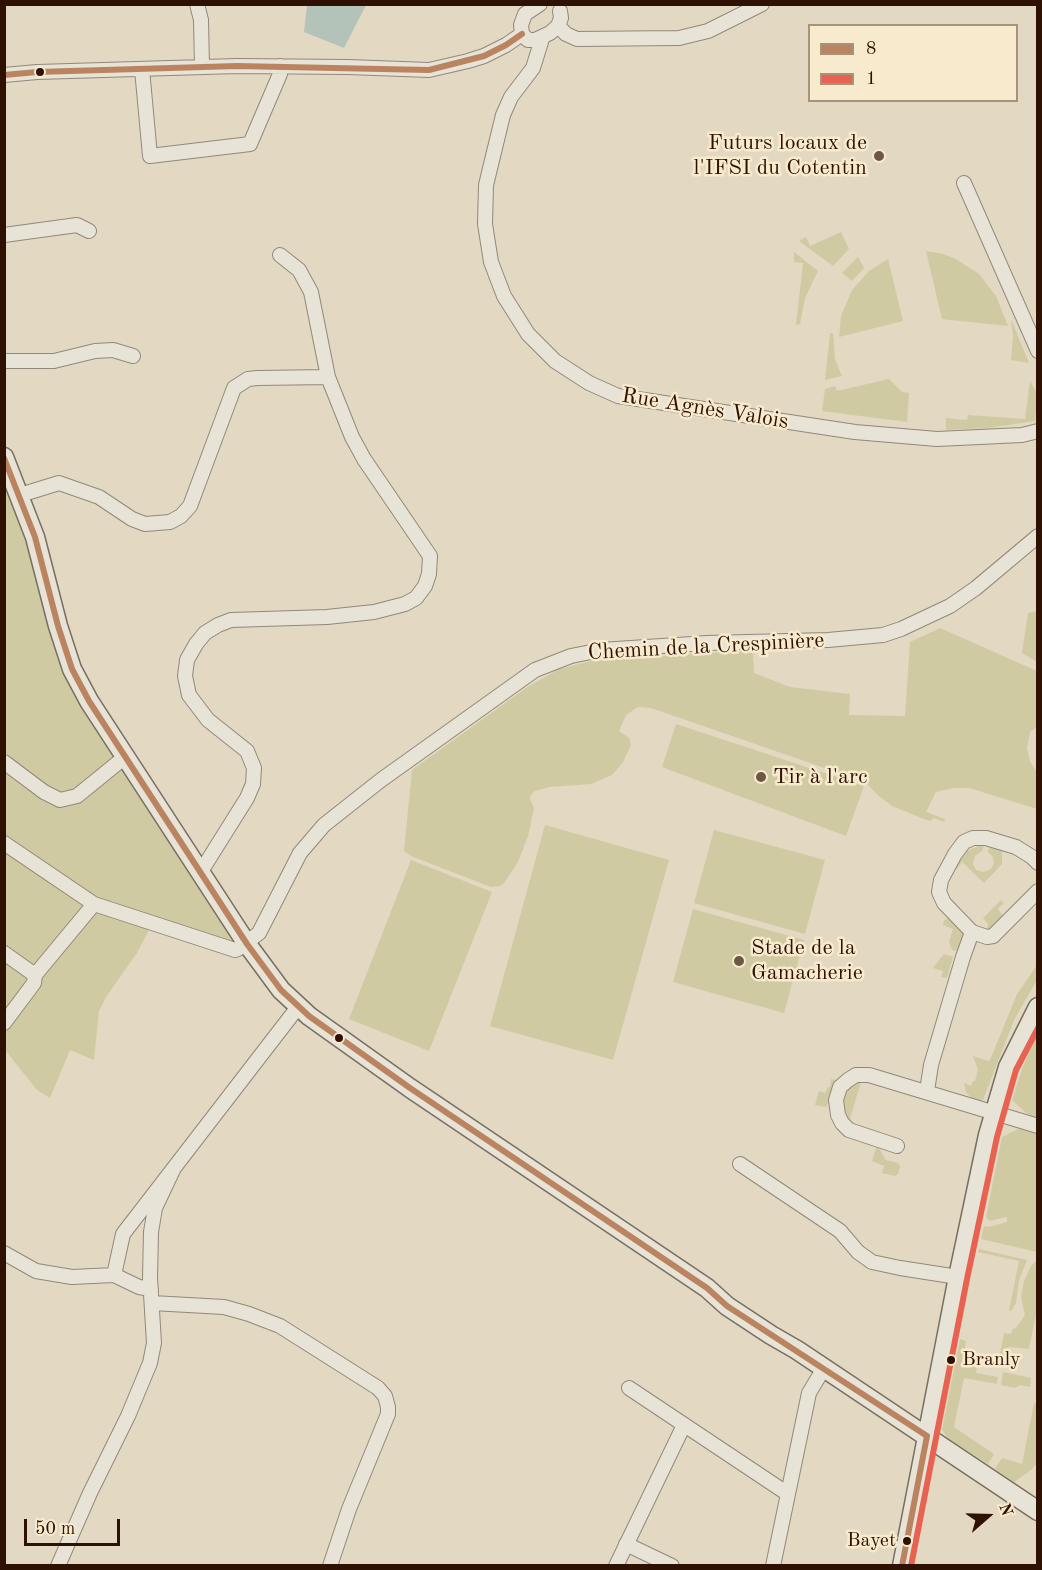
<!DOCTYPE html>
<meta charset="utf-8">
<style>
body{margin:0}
#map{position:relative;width:1042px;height:1570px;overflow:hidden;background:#e3d8c1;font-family:"Old Standard TT",serif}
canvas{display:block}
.frame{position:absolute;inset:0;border:6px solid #2f1104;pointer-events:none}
.legend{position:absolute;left:808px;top:24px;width:210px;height:78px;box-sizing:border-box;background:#f7eacd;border:2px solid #a7937d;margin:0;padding:8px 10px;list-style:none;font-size:18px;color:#2f1104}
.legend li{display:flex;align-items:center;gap:12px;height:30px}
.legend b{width:30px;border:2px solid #a7937d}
.north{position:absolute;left:958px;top:1486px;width:60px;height:60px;-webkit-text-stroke:4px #f7eacd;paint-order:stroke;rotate:70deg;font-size:16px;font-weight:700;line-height:24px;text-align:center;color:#2f1104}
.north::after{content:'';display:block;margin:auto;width:21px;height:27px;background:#2f1104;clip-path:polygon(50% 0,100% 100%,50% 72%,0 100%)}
.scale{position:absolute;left:24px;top:1519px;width:96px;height:27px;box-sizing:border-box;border:3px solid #2f1104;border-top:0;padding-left:8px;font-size:18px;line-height:21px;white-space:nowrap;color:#2f1104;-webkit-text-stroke:4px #f7eacd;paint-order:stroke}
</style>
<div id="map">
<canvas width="1042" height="1570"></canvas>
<div class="frame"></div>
<ul class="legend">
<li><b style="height:8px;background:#bb8460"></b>8</li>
<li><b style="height:8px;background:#e76251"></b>1</li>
</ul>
<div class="north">N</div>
<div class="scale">50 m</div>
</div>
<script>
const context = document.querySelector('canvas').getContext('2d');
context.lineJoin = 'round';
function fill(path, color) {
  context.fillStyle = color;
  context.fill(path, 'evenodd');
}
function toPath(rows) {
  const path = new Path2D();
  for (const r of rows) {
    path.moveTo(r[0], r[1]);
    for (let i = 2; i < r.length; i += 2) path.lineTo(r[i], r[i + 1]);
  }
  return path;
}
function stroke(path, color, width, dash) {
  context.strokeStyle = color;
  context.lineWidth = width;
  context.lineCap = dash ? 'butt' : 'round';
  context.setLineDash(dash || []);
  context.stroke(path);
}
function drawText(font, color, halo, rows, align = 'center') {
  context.font = font + ' "Old Standard TT",serif';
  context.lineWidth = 5;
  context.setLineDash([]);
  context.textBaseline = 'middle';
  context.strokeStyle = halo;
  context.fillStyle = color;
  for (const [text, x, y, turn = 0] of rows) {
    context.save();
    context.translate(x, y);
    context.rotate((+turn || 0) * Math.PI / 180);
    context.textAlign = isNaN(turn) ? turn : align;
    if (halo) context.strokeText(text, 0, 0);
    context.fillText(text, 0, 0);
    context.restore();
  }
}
fill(toPath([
 [841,232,849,249,833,266,799,241,806,237,810,246],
 [926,251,943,254,956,259,979,274,996,296,1008,326,942,319],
 [794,252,818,271,805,298,800,324,796,325,803,263,794,262],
 [858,257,864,268,852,281,842,273],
 [888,259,903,321,839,337,841,316,852,290,869,271],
 [1011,319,1029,363,1011,360,1013,337],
 [830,333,833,333,835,359,842,376,825,380],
 [889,379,902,392,909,393,907,422,822,411,825,389,835,386,837,391],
 [1030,381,1037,393,1037,400,1035,421,988,428,946,430,946,418,967,420,968,415,1025,419],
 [4,458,73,670,238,929,238,949,152,924,137,953,106,997,99,1011,94,1060,70,1050,50,1098,37,1090,5,1050],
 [1037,611,1038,611,1037,662,1022,653,1028,613],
 [940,628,1037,671,1037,727,1030,732,1027,748,1030,762,1037,772,1037,809,969,788,954,788,936,792,926,812,945,819,944,822,934,818,930,821,924,819,892,806,879,796,865,782,651,708,638,707,626,715,619,731,629,738,631,745,623,762,612,775,591,784,549,787,535,791,531,795,530,799,534,808,528,836,518,862,504,883,500,886,491,887,411,856,404,851,412,770,526,688,559,669,591,661,753,650,754,673,790,687,850,694,849,715,905,716,910,642],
 [676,724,864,786,846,836,662,767],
 [545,825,669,860,613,1060,490,1026],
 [714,830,825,860,805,934,694,903],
 [981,845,984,845,982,851,975,856,973,864,976,870,983,872,991,869,994,863,993,857,988,852,989,847,1002,849,1002,864,984,883,962,862,957,869,955,868,967,851],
 [411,860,492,892,429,1051,349,1019],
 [1001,900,1004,903,998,909,1003,916,989,930,987,930,988,924,983,918],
 [693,909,804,940,784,1013,673,982],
 [951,917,965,931,960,948,955,951,952,950,949,942,953,929,943,925,944,920],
 [944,954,953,957,947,978,941,977,943,971,933,968],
 [1037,965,1037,980,1014,1020,983,1100,979,1101,972,1099,966,1092,964,1083,971,1086,973,1081,975,1081,978,1070,973,1056,988,1061,990,1060,1017,994],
 [1037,1035,1038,1118,1037,1118,1026,1113,1012,1100,1022,1069],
 [831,1079,837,1080,837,1083,826,1107,815,1105,819,1091,825,1093,828,1087,830,1087],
 [859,1079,861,1082,849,1122,844,1118,840,1102,846,1090],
 [1022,1127,1037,1133,1037,1252,981,1239,984,1226,989,1227,1007,1222,1007,1217,989,1221,986,1217,1002,1137],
 [877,1145,886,1160,898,1163,900,1167,898,1174,895,1176,882,1173,884,1166,872,1161],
 [979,1249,1027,1260,1019,1280,1016,1303,1011,1311,1009,1311,1019,1261,978,1252],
 [1037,1260,1037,1309,1029,1349,1009,1347,1005,1360,999,1359,1004,1333,1011,1334,1013,1328,1015,1329,1025,1315,1021,1297,1024,1281,1031,1266],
 [960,1339,966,1341,962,1362,977,1365,976,1373,998,1377,997,1384,964,1378,954,1427,994,1454,988,1464,948,1438,942,1430],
 [1003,1372,1031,1378,1030,1387,1020,1385,1015,1388,1001,1385],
 [1034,1403,1037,1404,1037,1463,1031,1470,1014,1482,995,1469,1002,1458,1022,1464]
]), '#d0caa2');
fill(toPath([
 [307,5,307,4,366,5,344,48,304,32]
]), '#b3c3b9');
const street = toPath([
 [197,4,201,20,202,67],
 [558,26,566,34,577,39,679,38,708,31,762,4],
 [522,34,528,40,535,40,550,33,558,26,561,18,560,11],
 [522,34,521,25,525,14,540,4],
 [542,39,533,68,511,97,503,115,486,185,485,224,491,262,504,296,528,334,555,361,589,383,618,396,855,432,937,439,1022,435,1038,431],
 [142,69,150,156,250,144,280,74,280,66],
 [4,75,37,72,237,66,348,67,429,70,468,61,484,56,506,45,522,34],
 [964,183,1038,351],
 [4,235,77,225,89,231],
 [4,361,54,361,95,351,113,350,133,356],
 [20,495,59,483,99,497,132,519,145,524,170,522,181,516,190,506,234,388,248,379,257,378,328,377],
 [4,762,44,792,60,800,77,796,125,757],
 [4,843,94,904,235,950,238,949,259,933,300,853,324,825,381,780,535,670,571,656,601,650,707,643,828,640,883,635,901,629,950,606,976,588,1038,536],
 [1038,863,1032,857,1016,847,986,838,973,838,964,842,955,854,941,880,939,892,944,903,972,932,987,937,993,936,1038,891],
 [200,873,247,798,253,784,254,768,247,751,208,720,189,695,185,676,187,660,196,644,205,633,218,625,231,620,327,617,374,612,405,604,416,598,425,586,429,574,430,556,364,459,352,437,328,377,311,292,299,270,280,255],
 [4,953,35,975],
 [4,1023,34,983,35,975,94,904],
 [927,1091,931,1065,963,957,972,932],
 [897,1146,849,1130,842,1123,838,1115,836,1100,840,1087,848,1080,856,1075,869,1075,1038,1126],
 [740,1164,840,1231,858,1252,872,1262,900,1268,958,1277],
 [4,1253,36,1271,72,1277,114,1275,139,1287,151,1289],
 [114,1275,123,1234,298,1007],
 [152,1303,224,1307,249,1314,280,1326,378,1388,385,1396,388,1407,388,1414,349,1509,330,1566],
 [629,1388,788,1494],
 [626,1544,672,1566],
 [58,1566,90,1493,128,1416,150,1363,154,1343,150,1278,151,1232,155,1208,173,1170],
 [616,1566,684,1425],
 [773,1566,809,1393,824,1368]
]);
const secondary = toPath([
 [4,457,35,537,58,626,72,669,89,701,247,944,281,990,309,1016,410,1088,707,1288,727,1306,771,1335,797,1350,1038,1511],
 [902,1566,958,1277,988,1135,1008,1067,1038,1007]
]);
stroke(street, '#92887a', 16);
stroke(secondary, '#786e61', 21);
stroke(street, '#e8e3d7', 14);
stroke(secondary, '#e8e3d7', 18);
stroke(toPath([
 [4,75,37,72,237,66,429,70,484,56,506,45,522,34],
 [4,458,35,537,58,626,72,669,89,701,247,944,281,990,309,1016,410,1088,707,1288,727,1306,927,1436],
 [902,1566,927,1436]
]), '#bb8460', 6);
stroke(toPath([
 [911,1566,967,1279,997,1137,1016,1070,1038,1028]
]), '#e76251', 6);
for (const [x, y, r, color] of [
 [40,72,5,"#2f1104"],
 [879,156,6,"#6e5746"],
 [761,777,6,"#6e5746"],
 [739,961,6,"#6e5746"],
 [339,1038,5,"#2f1104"],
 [951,1360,5,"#2f1104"],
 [907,1541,5,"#2f1104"]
]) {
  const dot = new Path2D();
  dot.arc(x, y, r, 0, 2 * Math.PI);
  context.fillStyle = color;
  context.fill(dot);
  stroke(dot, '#f7eacd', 2);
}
drawText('20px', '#2f1104', '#f7eacd', [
 ["Branly",962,1360],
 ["Bayet",896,1541,"right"]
], 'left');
drawText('22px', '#2f1104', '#f7eacd', [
 ["Futurs locaux de",867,143,"right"],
 ["l'IFSI du Cotentin",867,168,"right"],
 ["Tir à l'arc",773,777],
 ["Stade de la",751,948],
 ["Gamacherie",751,973]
], 'left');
drawText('22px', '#2f1104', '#f7eacd', [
 ["Rue Agnès Valois",705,409,9],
 ["Chemin de la Crespinière",706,647,-3]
]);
</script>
